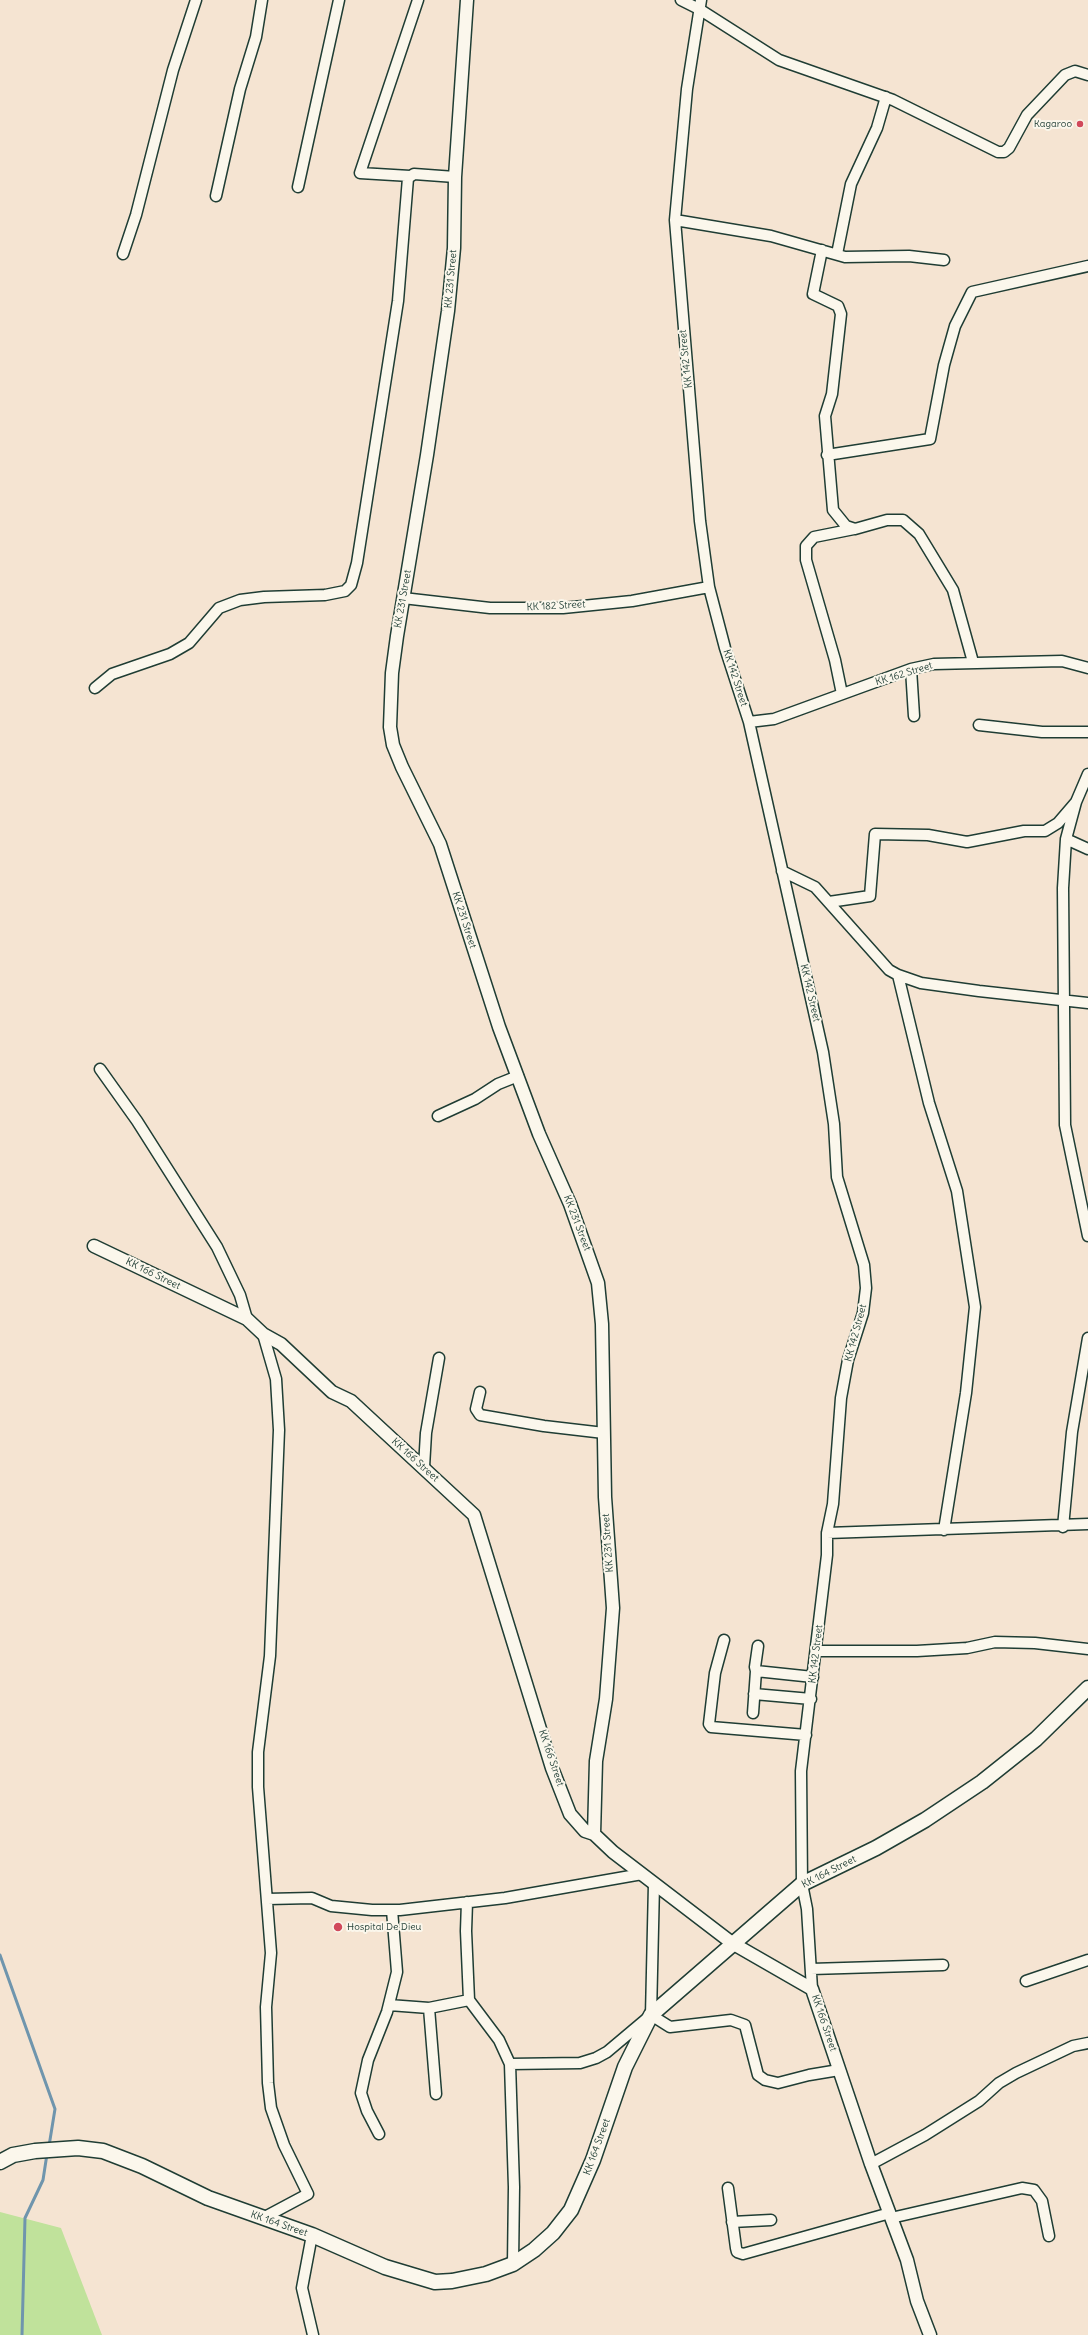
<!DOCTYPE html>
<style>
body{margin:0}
canvas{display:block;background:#f5e4d2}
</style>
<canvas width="1088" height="2335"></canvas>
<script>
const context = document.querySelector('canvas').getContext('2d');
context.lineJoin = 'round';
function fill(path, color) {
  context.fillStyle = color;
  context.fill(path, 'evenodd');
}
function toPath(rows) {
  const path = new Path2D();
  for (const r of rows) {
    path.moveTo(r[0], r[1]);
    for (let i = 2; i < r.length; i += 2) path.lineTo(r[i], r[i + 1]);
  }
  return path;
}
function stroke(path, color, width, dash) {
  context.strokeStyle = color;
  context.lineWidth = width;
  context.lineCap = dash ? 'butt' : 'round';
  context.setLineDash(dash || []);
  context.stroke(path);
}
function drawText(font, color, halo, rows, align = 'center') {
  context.font = font + ' Delius,sans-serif';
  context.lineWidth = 4;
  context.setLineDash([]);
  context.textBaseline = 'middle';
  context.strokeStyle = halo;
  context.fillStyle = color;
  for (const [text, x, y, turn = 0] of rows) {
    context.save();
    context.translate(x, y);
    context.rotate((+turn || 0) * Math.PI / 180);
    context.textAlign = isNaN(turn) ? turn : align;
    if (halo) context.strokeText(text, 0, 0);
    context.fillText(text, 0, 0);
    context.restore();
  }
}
fill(toPath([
 [0,2212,61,2228,102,2335,0,2335]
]), '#c0e29b');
stroke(toPath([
 [0,1955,55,2109,49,2146],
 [22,2335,25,2218,43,2180,47,2154]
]), '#6f95ad', 3);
const minor = toPath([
 [681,0,699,9,779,60,893,100,998,152,1004,152,1009,148,1027,115,1065,75,1075,71,1088,75],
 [701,0,687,89,675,220,700,521,709,587,725,648,749,722,823,1052,834,1124,837,1177,864,1265,866,1288,863,1313,848,1360,841,1398,833,1504,827,1533,827,1555,801,1771,802,1884,807,1909,812,1989],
 [410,176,360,173,418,0],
 [298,187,339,0],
 [216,196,240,89,256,37,262,0],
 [675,220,771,236,845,257,909,256,944,260],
 [822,250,813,294,838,306,841,314,832,394,825,416,833,510,846,526,855,529,887,520,903,520,919,534,953,590,973,662],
 [123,254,136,215,173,70,196,0],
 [837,254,851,184,877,128,886,97],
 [827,455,930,439,944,365,955,326,972,292,1088,266],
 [403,598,490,608,563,608,632,601,709,587],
 [911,669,914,716],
 [95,688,112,674,170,654,189,643,219,608,240,600,264,597,325,595,345,591,351,585,357,563,398,301,408,178,414,174,455,177],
 [842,694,835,660,806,560,806,546,814,537,854,529],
 [749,722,774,719,911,669,934,664,1062,661,1088,668],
 [979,725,1042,732,1088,732],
 [1076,802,1066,839,1063,888,1065,1125,1088,1236],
 [1066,839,1088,849],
 [782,871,815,887,889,970,898,975,921,983,979,991,1088,1003],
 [829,902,870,896,875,834,928,835,967,842,1024,831,1045,831,1058,823,1076,802,1088,774],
 [898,975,929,1103,957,1191,975,1307,966,1393,944,1530],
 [100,1069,137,1121,217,1247,240,1295,247,1319],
 [438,1116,475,1099,498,1084,518,1076],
 [263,1334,276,1379,279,1430,270,1656,258,1752,258,1787,271,1953,266,2007,268,2083,271,2108,284,2145,308,2194,263,2218],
 [480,1392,476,1409,480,1415,544,1426,604,1433],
 [424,1467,426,1433,439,1358],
 [1063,1527,1072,1432,1088,1338],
 [827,1533,1088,1524],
 [724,1640,715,1673,709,1724,711,1727,806,1735],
 [758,1646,755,1667,756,1671,813,1677],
 [817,1651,917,1651,967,1648,995,1642,1035,1643,1088,1649],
 [754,1694,811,1699],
 [753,1713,756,1671],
 [267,1899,312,1898,331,1906,372,1910,400,1910,505,1898,642,1874],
 [467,1902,466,1931,469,2000,499,2040,510,2064,514,2187,513,2264],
 [811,1969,943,1965],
 [1026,1981,1088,1960],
 [389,2005,429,2008],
 [651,2015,670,2027,731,2020,745,2025,758,2075,765,2080,778,2083,809,2075,839,2070],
 [510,2064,580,2063,596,2058,607,2052,651,2015,654,1884],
 [436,2094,429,2008,469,2000],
 [379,2134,367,2111,361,2093,368,2060,387,2012,397,1972,392,1910],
 [871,2164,925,2135,979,2101,999,2083,1016,2073,1073,2046,1088,2043],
 [728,2188,736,2248,737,2252,743,2254,890,2213],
 [891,2218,1022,2188,1034,2190,1042,2201,1049,2236],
 [732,2222,771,2220],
 [312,2235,302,2288,313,2335]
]);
const tertiary = toPath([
 [467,0,455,177,454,248,448,311,427,455,397,636,392,673,390,727,393,745,402,767,440,844,499,1027,539,1134,570,1204,598,1283,602,1324,605,1497,613,1608,606,1699,596,1761,594,1834],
 [94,1246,247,1319,263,1334,281,1344,332,1392,351,1401,474,1515,552,1768,570,1814,585,1831,594,1834,613,1852,732,1943,812,1989,871,2164,907,2260,917,2301,930,2335]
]);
const secondary = toPath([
 [0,2162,13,2155,35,2151,78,2148,103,2151,142,2166,208,2198,312,2235,385,2267,435,2282,452,2281,486,2274,513,2264,534,2250,553,2233,571,2210,593,2160,625,2067,651,2015,802,1884,876,1848,925,1820,982,1782,1036,1739,1088,1688]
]);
stroke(minor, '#1f3d34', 13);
stroke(tertiary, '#1f3d34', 15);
stroke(secondary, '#1f3d34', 17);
stroke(minor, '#fbf7ec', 10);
stroke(tertiary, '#fbf7ec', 12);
stroke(secondary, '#fbf7ec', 14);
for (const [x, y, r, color] of [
 [1080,124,4,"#d1495b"],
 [338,1927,5,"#d1495b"]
]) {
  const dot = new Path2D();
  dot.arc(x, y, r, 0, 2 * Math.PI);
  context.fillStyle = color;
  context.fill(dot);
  stroke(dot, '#fbf7ec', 1.5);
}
drawText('10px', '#1f3d34', '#fbf7ec', [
 ["Kagaroo",1072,124],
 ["Hospital De Dieu",347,1927,"left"]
], 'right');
drawText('10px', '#1f3d34', '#fbf7ec', [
 ["KK 231 Street",451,279,-85],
 ["KK 142 Street",686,359,-96],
 ["KK 231 Street",403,599,-80],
 ["KK 182 Street",556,606,-3],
 ["KK 162 Street",904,674,-17],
 ["KK 142 Street",735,678,72],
 ["KK 231 Street",464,920,72],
 ["KK 142 Street",810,993,77],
 ["KK 231 Street",577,1223,69],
 ["KK 166 Street",153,1274,26],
 ["KK 142 Street",856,1333,-75],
 ["KK 166 Street",415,1460,42],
 ["KK 231 Street",608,1543,-94],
 ["KK 142 Street",816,1654,-83],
 ["KK 166 Street",551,1758,71],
 ["KK 164 Street",829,1872,-27],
 ["KK 166 Street",824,2023,71],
 ["KK 164 Street",597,2147,-70],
 ["KK 164 Street",279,2224,19]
]);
</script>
